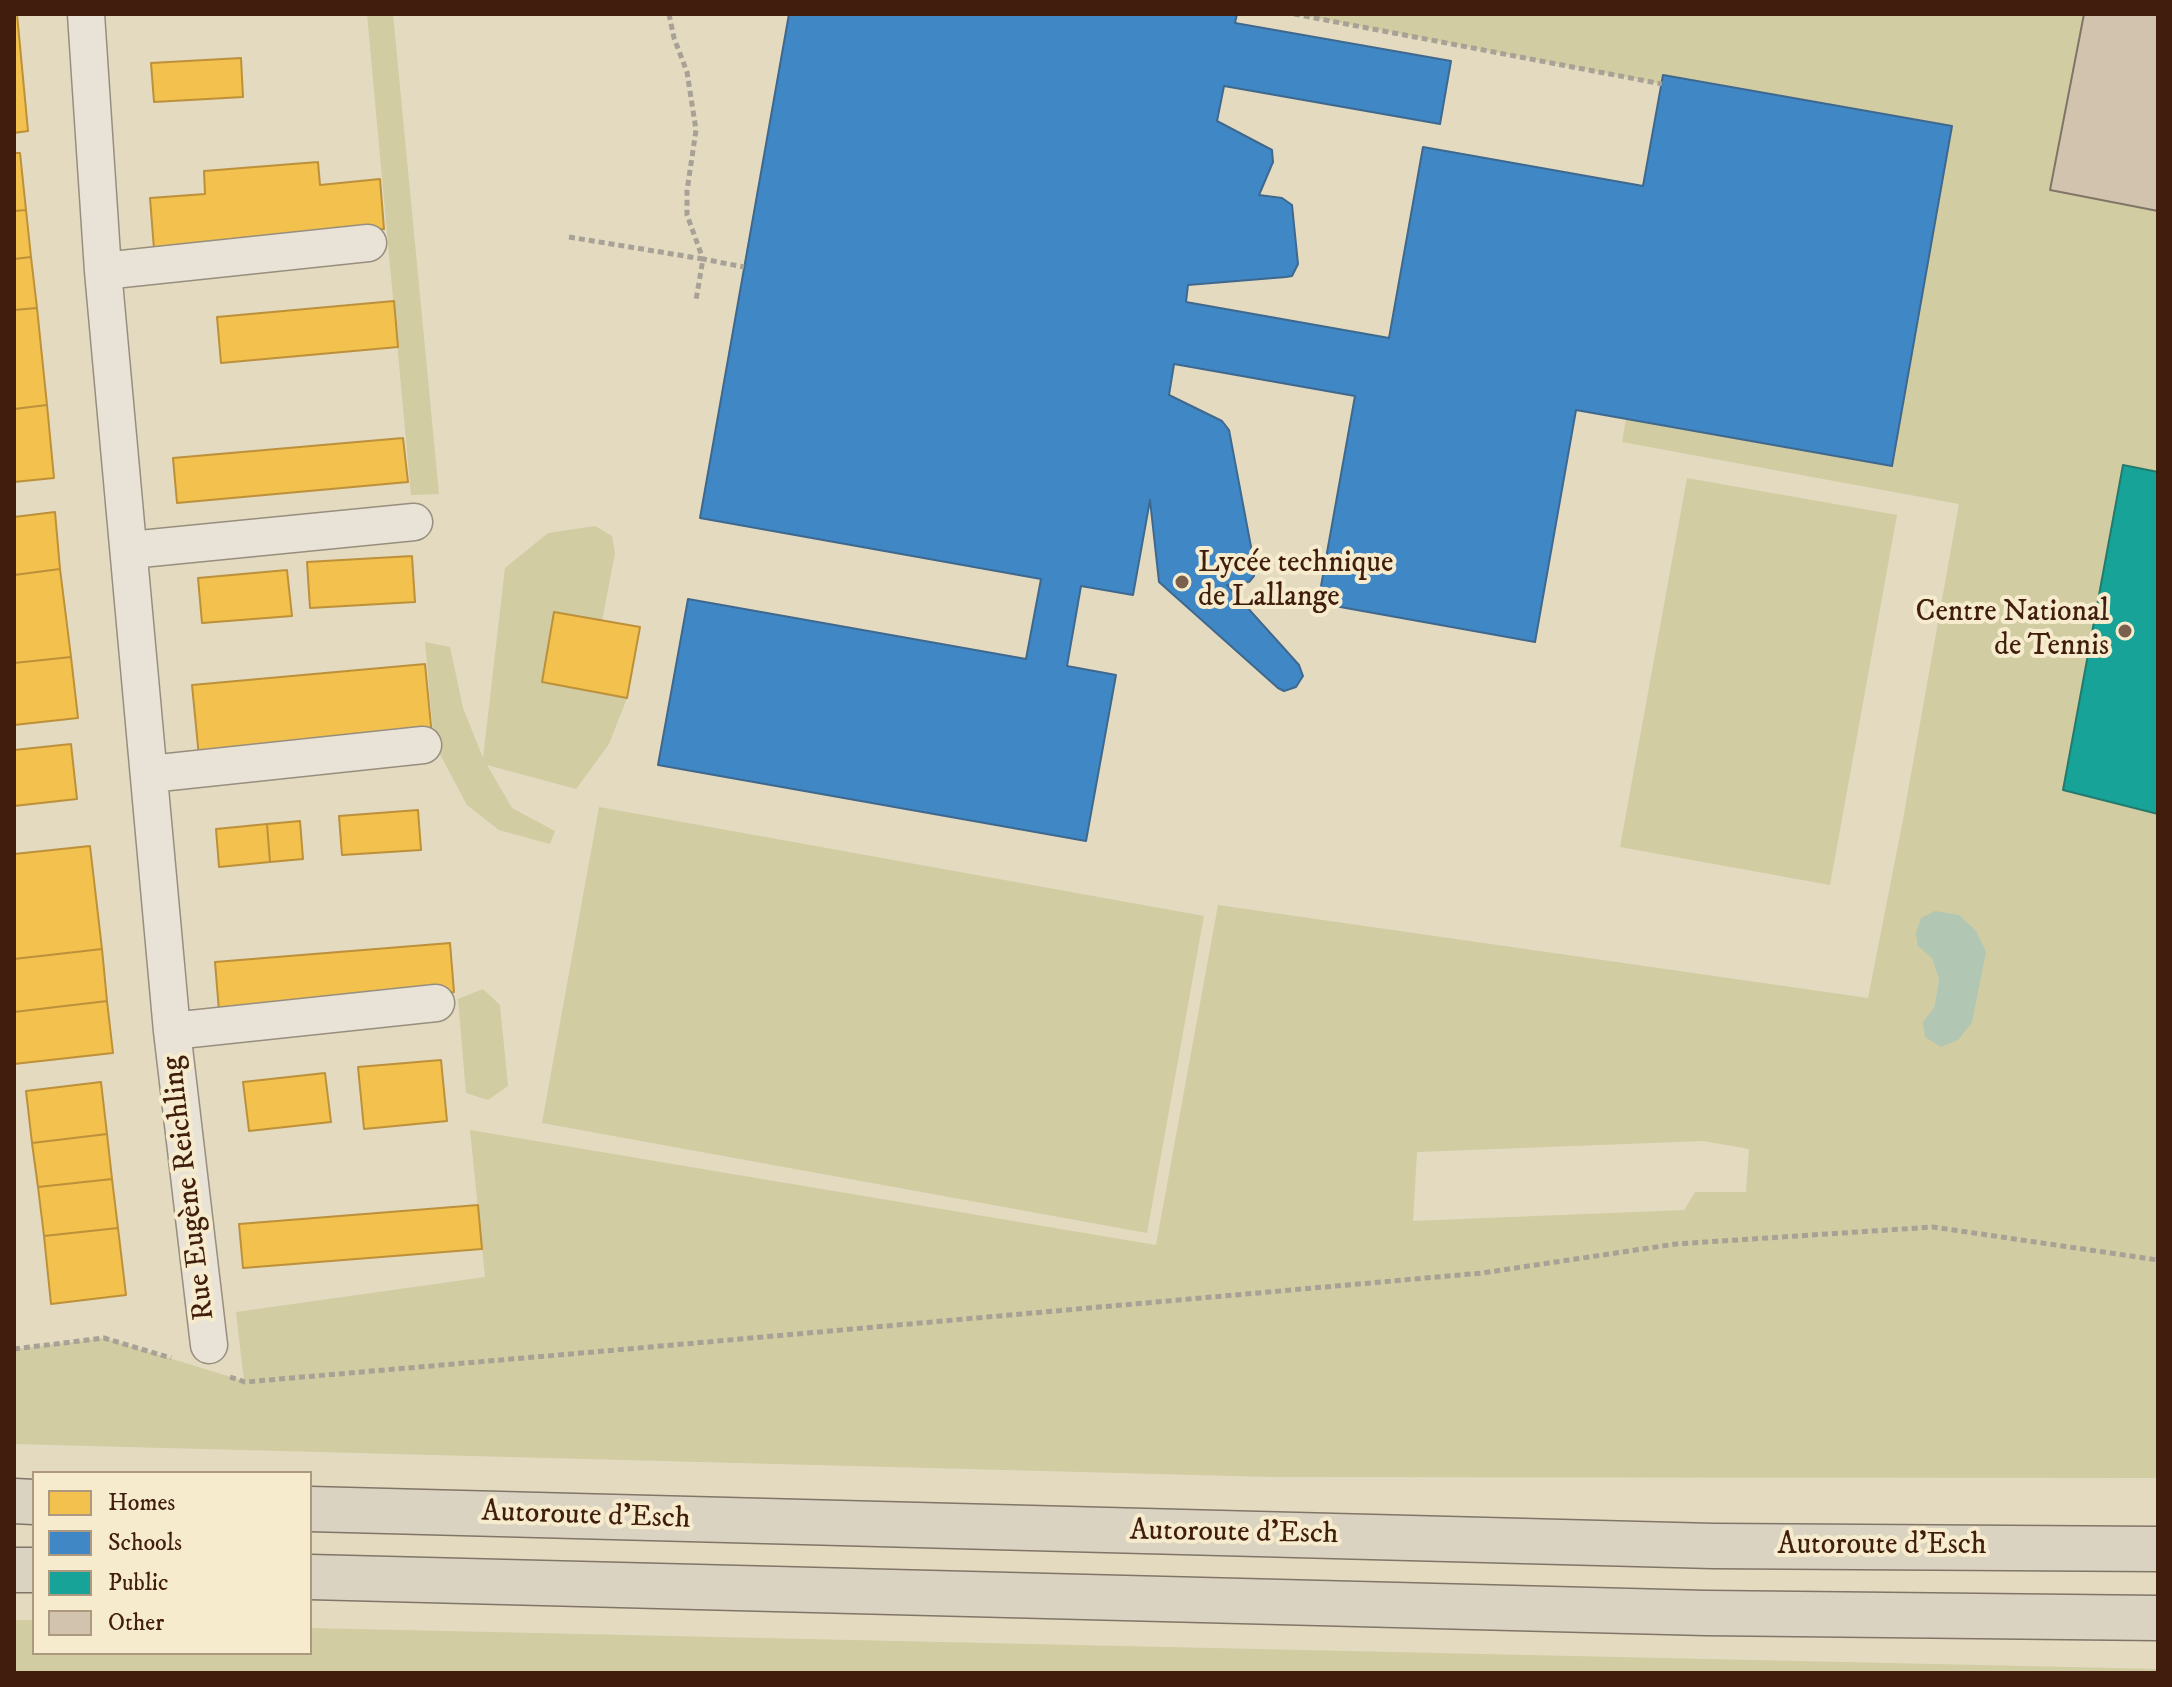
<!DOCTYPE html>
<meta charset="utf-8">
<style>
body{margin:0}
#map{position:relative;width:2172px;height:1687px;overflow:hidden;background:#e3dac0;font-family:"IM FELL DW Pica",serif}
canvas{display:block}
.frame{position:absolute;inset:0;border:16px solid #401d0d;pointer-events:none}
.legend{position:absolute;left:32px;top:1471px;width:280px;height:184px;box-sizing:border-box;background:#f6ebcd;border:2px solid #ad9980;margin:0;padding:10px 14px;list-style:none;font-size:24px;color:#401d0d}
.legend li{display:flex;align-items:center;gap:16px;height:40px}
.legend b{width:40px;border:2px solid #ad9980}
</style>
<div id="map">
<canvas width="2172" height="1687"></canvas>
<div class="frame"></div>
<ul class="legend">
<li><b style="height:22px;background:#f2c14e"></b>Homes</li>
<li><b style="height:22px;background:#3f88c5"></b>Schools</li>
<li><b style="height:22px;background:#17a398"></b>Public</li>
<li><b style="height:22px;background:#d1c3ae"></b>Other</li>
</ul>
</div>
<script>
const context = document.querySelector('canvas').getContext('2d');
context.lineJoin = 'round';
function fill(path, color) {
  context.fillStyle = color;
  context.fill(path, 'evenodd');
}
function toPath(rows) {
  const path = new Path2D();
  for (const r of rows) {
    path.moveTo(r[0], r[1]);
    for (let i = 2; i < r.length; i += 2) path.lineTo(r[i], r[i + 1]);
  }
  return path;
}
function stroke(path, color, width, dash) {
  context.strokeStyle = color;
  context.lineWidth = width;
  context.lineCap = dash ? 'butt' : 'round';
  context.setLineDash(dash || []);
  context.stroke(path);
}
function drawText(font, color, halo, rows, align = 'center') {
  context.font = font + ' "IM FELL DW Pica",serif';
  context.lineWidth = 8;
  context.setLineDash([]);
  context.textBaseline = 'middle';
  context.strokeStyle = halo;
  context.fillStyle = color;
  for (const [text, x, y, turn = 0] of rows) {
    context.save();
    context.translate(x, y);
    context.rotate((+turn || 0) * Math.PI / 180);
    context.textAlign = isNaN(turn) ? turn : align;
    if (halo) context.strokeText(text, 0, 0);
    context.fillText(text, 0, 0);
    context.restore();
  }
}
fill(toPath([
 [367,14,393,14,439,494,411,495],
 [1294,14,2158,14,2158,1478,1273,1477,14,1444,14,1349,104,1338,244,1381,236,1312,485,1277,470,1130,1156,1245,1218,905,1868,998,1902,825,1959,504,1622,442,1626,419,1892,466,1952,127,1664,75,1662,84],
 [1932,958,1972,1022,1934,1008,1939,980],
 [1703,1141,1749,1149,1746,1192,1695,1192,1684,1210,1413,1221,1417,1152],
 [1687,478,1897,515,1830,885,1620,847],
 [595,526,612,536,615,553,602,621,554,612,542,681,627,698,609,744,576,789,487,765,512,808,555,831,550,844,499,830,467,805,434,743,425,642,450,647,463,708,483,758,505,568,548,533],
 [599,807,1204,916,1147,1233,542,1123],
 [483,989,500,1005,508,1086,488,1100,466,1093,458,999],
 [14,1620,34,1620,34,1653,310,1653,310,1628,2158,1669,2158,1673,14,1673]
]), '#d1cca1');
fill(toPath([
 [1935,911,1959,915,1976,931,1986,952,1972,1022,1958,1040,1941,1047,1925,1037,1923,1022,1934,1008,1939,980,1932,958,1918,946,1916,933,1921,918]
]), '#b1c6b3');
const homes = toPath([
 [14,14,17,14,28,131,14,133,14,14],
 [241,58,243,97,154,102,151,63,241,58],
 [14,153,20,153,26,210,14,211,14,153],
 [318,162,320,185,380,179,384,229,154,249,150,198,205,194,204,171,318,162],
 [26,210,31,257,14,259,14,211,26,210],
 [31,257,37,308,14,310,14,259,31,257],
 [394,301,398,347,221,363,217,317,394,301],
 [37,308,47,405,14,409,14,310,37,308],
 [47,405,54,478,14,482,14,409,47,405],
 [403,438,408,482,177,503,173,458,403,438],
 [55,512,60,569,14,575,14,517,55,512],
 [412,556,415,602,310,608,307,562,412,556],
 [60,569,71,657,14,663,14,575,60,569],
 [287,570,292,616,202,623,198,578,287,570],
 [554,612,640,627,627,698,542,682,554,612],
 [71,657,78,718,14,725,14,663,71,657],
 [425,664,432,736,199,757,192,685,425,664],
 [71,744,77,799,14,806,14,750,71,744],
 [418,810,421,850,342,855,339,816,418,810],
 [300,821,303,859,270,862,267,824,300,821],
 [267,824,270,862,219,867,216,829,267,824],
 [90,846,102,949,14,959,14,854,90,846],
 [450,943,454,992,219,1011,215,962,450,943],
 [102,949,107,1001,14,1012,14,959,102,949],
 [107,1001,113,1053,14,1064,14,1012,107,1001],
 [441,1060,447,1121,364,1129,358,1067,441,1060],
 [325,1073,331,1122,249,1131,243,1082,325,1073],
 [101,1082,107,1134,32,1143,26,1091,101,1082],
 [107,1134,112,1179,38,1187,32,1143,107,1134],
 [112,1179,118,1228,44,1236,38,1187,112,1179],
 [478,1205,482,1249,243,1268,239,1224,478,1205],
 [118,1228,126,1295,51,1304,44,1236,118,1228]
]);
fill(homes, '#f2c14e');
stroke(homes, '#bd903a', 2);
const schools = toPath([
 [789,14,1237,14,1235,23,1451,61,1440,124,1224,86,1217,121,1272,150,1273,162,1259,195,1282,198,1292,205,1298,264,1292,276,1286,277,1188,285,1186,302,1389,338,1423,147,1643,186,1663,75,1952,126,1892,466,1576,410,1535,642,1318,603,1355,396,1174,364,1169,395,1222,421,1229,430,1255,568,1254,576,1249,582,1227,585,1299,665,1303,676,1296,687,1284,691,1278,688,1159,582,1150,500,1133,595,1081,586,1067,666,1116,675,1086,841,658,765,688,599,1026,659,1041,579,700,518,789,14]
]);
fill(schools, '#3f88c5');
stroke(schools, '#3f688e', 2);
const public = toPath([
 [2123,465,2158,472,2158,814,2063,790,2123,465]
]);
fill(public, '#17a398');
stroke(public, '#237b6e', 2);
const building = toPath([
 [2084,14,2158,14,2158,211,2050,190,2084,14]
]);
fill(building, '#d1c3ae');
stroke(building, '#807567', 2);
const minor = toPath([
 [86,14,103,271,172,1031,209,1345],
 [103,271,368,243],
 [130,550,414,522],
 [150,774,423,745],
 [172,1031,436,1003]
]);
const motorway = toPath([
 [14,1501,34,1502],
 [310,1509,1713,1546,2158,1549],
 [14,1570,34,1570],
 [310,1577,1706,1613,2158,1618]
]);
stroke(minor, '#988e7e', 39);
stroke(motorway, '#807567', 47);
stroke(toPath([
 [669,14,674,38,687,72,696,130,687,191,687,215,703,259,744,267],
 [1294,14,1662,84],
 [569,237,703,259,696,300],
 [14,1349,104,1338,171,1358],
 [230,1377,245,1382,628,1349,1482,1273,1676,1244,1933,1227,2158,1260]
]), '#a8a196', 5, [6, 4]);
stroke(minor, '#e8e3d6', 36);
stroke(motorway, '#dbd3c1', 44);
for (const [x, y, r, color] of [
 [1182,582,8,"#795f4c"],
 [2125,631,8,"#795f4c"]
]) {
  const dot = new Path2D();
  dot.arc(x, y, r, 0, 2 * Math.PI);
  context.fillStyle = color;
  context.fill(dot);
  stroke(dot, '#f6ebcd', 3);
}
drawText('30px', '#401d0d', '#f6ebcd', [
 ["Lycée technique",1198,565],
 ["de Lallange",1198,599],
 ["Centre National",2109,614,"right"],
 ["de Tennis",2109,648,"right"]
], 'left');
drawText('30px', '#401d0d', '#f6ebcd', [
 ["Rue Eugène Reichling",190,1188,-97],
 ["Autoroute d'Esch",586,1517,2],
 ["Autoroute d'Esch",1234,1534,1],
 ["Autoroute d'Esch",1882,1547]
]);
</script>
